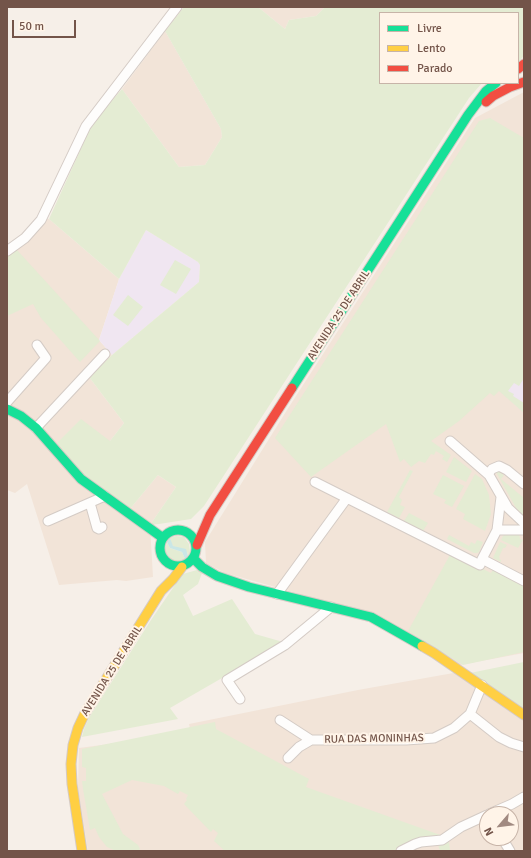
<!DOCTYPE html>
<style>
body{margin:0}
#map{position:relative;width:531px;height:858px;overflow:hidden;background:#f6efe8;font-family:Signika,sans-serif}
canvas{display:block}
.frame{position:absolute;inset:0;border:8px solid #735449;pointer-events:none}
.legend{position:absolute;left:379px;top:12px;width:140px;height:72px;box-sizing:border-box;background:#fff4e8;border:1px solid #c7b4a8;margin:0;padding:5px 7px;list-style:none;font-size:12px;color:#735449}
.legend li{display:flex;align-items:center;gap:8px;height:20px}
.legend b{width:20px;border:1px solid #c7b4a8}
.north{position:absolute;left:479px;top:806px;width:40px;height:40px;box-sizing:border-box;background:#fff4e8;border:1px solid #c7b4a8;border-radius:50%;rotate:242deg;font-size:11px;font-weight:700;line-height:16px;text-align:center;color:#735449}
.north::after{content:'';display:block;margin:auto;width:14px;height:18px;background:#a18a81;clip-path:polygon(50% 0,100% 100%,50% 72%,0 100%)}
.scale{position:absolute;left:12px;top:20px;width:64px;height:18px;box-sizing:border-box;border:2px solid #735449;border-top:0;padding-left:5px;font-size:12px;line-height:14px;white-space:nowrap;color:#735449;-webkit-text-stroke:3px #fff4e8;paint-order:stroke}
</style>
<div id="map">
<canvas width="531" height="858"></canvas>
<div class="frame"></div>
<ul class="legend">
<li><b style="height:5px;background:#16e098"></b>Livre</li>
<li><b style="height:5px;background:#ffcf43"></b>Lento</li>
<li><b style="height:5px;background:#f24e42"></b>Parado</li>
</ul>
<div class="north">N</div>
<div class="scale">50 m</div>
</div>
<script>
const context = document.querySelector('canvas').getContext('2d');
context.lineJoin = 'round';
function fill(path, color) {
  context.fillStyle = color;
  context.fill(path, 'evenodd');
}
function toPath(rows) {
  const path = new Path2D();
  for (const r of rows) {
    if (r.length === 3) {
      path.moveTo(r[0] + r[2], r[1]);
      path.arc(r[0], r[1], r[2], 0, 2 * Math.PI);
      continue;
    }
    path.moveTo(r[0], r[1]);
    for (let i = 2; i < r.length; i += 2) path.lineTo(r[i], r[i + 1]);
  }
  return path;
}
function stroke(path, color, width, dash) {
  context.strokeStyle = color;
  context.lineWidth = width;
  context.lineCap = dash ? 'butt' : 'round';
  context.setLineDash(dash || []);
  context.stroke(path);
}
function drawText(font, color, halo, rows, align = 'center') {
  context.font = font + ' Signika,sans-serif';
  context.lineWidth = 4;
  context.setLineDash([]);
  context.textBaseline = 'middle';
  context.strokeStyle = halo;
  context.fillStyle = color;
  for (const [text, x, y, turn = 0] of rows) {
    context.save();
    context.translate(x, y);
    context.rotate((+turn || 0) * Math.PI / 180);
    context.textAlign = isNaN(turn) ? turn : align;
    if (halo) context.strokeText(text, 0, 0);
    context.fillText(text, 0, 0);
    context.restore();
  }
}
fill(toPath([
 [258,7,325,7,316,16,289,20,285,29],
 [165,31,221,129,222,137,205,165,179,167,122,89],
 [524,92,524,653,460,665,395,625,293,592,225,573,206,563,205,542,287,410,475,118],
 [37,218,49,219,119,279,99,340,112,355,89,377,124,423,110,441,130,509,158,475,176,487,150,525,153,577,126,581,117,580,59,585,27,484,15,493,7,490,7,245,20,237],
 [459,672,524,717,524,851,88,851,78,788,79,748,191,733,189,724,358,690],
 [487,814,511,814,511,838,487,838]
]), '#f2e4d8');
fill(toPath([
 [146,230,198,262,200,265,199,282,112,355,99,340,119,279],
 [524,363,524,413,499,390]
]), '#f0e6f1');
fill(toPath([
 [184,7,258,7,285,29,289,20,316,16,325,7,524,7,524,56,518,62,518,13,380,13,380,83,482,83,469,98,204,506,191,519,159,524,150,525,176,487,158,475,130,509,82,477,57,443,81,419,110,441,124,423,89,377,112,355,199,282,200,265,198,262,146,230,119,279,49,219,93,122,122,89,179,167,205,165,222,137,221,129,165,31],
 [490,118,524,138,524,378,519,386,514,383,508,391,514,394,513,396,524,403,524,413,499,391,494,396,490,393,459,421,431,441,451,455,447,462,442,459,444,456,436,451,434,455,431,454,425,463,419,461,411,467,404,459,400,462,386,424,311,477,275,438,479,121],
 [17,250,100,341,80,362,41,318,33,304,7,316,7,257],
 [175,260,191,269,176,294,160,285],
 [128,295,143,307,128,326,113,315],
 [454,457,472,471,466,482,446,472],
 [410,470,413,471,399,497,402,500,400,505,405,507,399,518,387,512],
 [497,471,499,471,504,475,501,479,524,498,524,516,516,508,496,472],
 [475,474,482,479,489,495,491,514,485,531,463,519,465,514,456,509],
 [443,475,464,486,452,507,444,503,446,500,433,494],
 [409,513,428,523,423,531,404,521],
 [519,533,520,539,523,540,518,548,501,540,503,536,506,534],
 [449,535,469,546,471,542,475,544,477,540,483,542,479,552,477,553,474,553,447,539],
 [176,536,184,537,189,544,190,552,188,556,187,552,173,546,171,543,170,538],
 [167,542,170,548,182,552,185,559,179,562,175,562,167,556,165,550],
 [500,542,507,545,505,548,503,548,499,557,500,558,499,559,501,560,501,562,493,558],
 [451,553,491,573,494,568,524,584,524,652,463,665,408,631],
 [197,570,202,573,198,584,183,595,193,616,232,599,255,634,283,642,229,674,170,708,178,719,82,737,84,729,90,716,151,620,177,582,183,574],
 [524,662,524,711,470,673],
 [215,722,216,729,309,779,306,787,443,836,407,844,395,851,225,851,214,841,218,833,213,829,211,832,184,804,187,800,186,799,188,795,180,791,178,794,164,786,132,780,102,794,123,834,138,845,140,849,138,851,116,851,107,847,99,837,95,828,90,830,83,789,82,781,86,781,86,768,82,767,82,749],
 [449,842,450,851,440,851,438,845,443,845]
]), '#e4ecd3');
fill(toPath([
 [170,538,173,546,186,549,188,556,185,559,182,552,170,548,167,542]
]), '#cae7e6');
const street = toPath([
 [7,251,25,238,41,220,86,126,177,7],
 [7,402,46,358,37,345],
 [36,428,105,354],
 [450,441,489,475,508,508,524,523],
 [488,474,492,469,499,466,507,470,524,484],
 [315,482,480,565,482,559],
 [90,503,97,528,99,529,102,527],
 [48,521,105,496],
 [497,530,501,497],
 [524,530,497,530,482,559,524,581],
 [277,594,347,498],
 [240,699,227,680,285,645,331,607],
 [470,714,499,737,511,743,524,747],
 [280,720,311,740],
 [288,758,299,747,311,740,406,740,434,738,454,728,470,714,482,685],
 [489,814,512,804,524,797],
 [502,838,510,851],
 [401,851,415,844,421,842,442,840,461,827,487,815]
]);
const fast = toPath([
 [292,388,468,115,486,91,496,83],
 [7,409,21,416,36,428,81,479,163,538],
 [178,548,18],
 [194,559,202,567,217,576,249,587,371,617,422,646]
]);
const slow = toPath([
 [422,646,434,653,524,715],
 [82,851,72,784,71,764,73,745,78,728,85,713,161,591,173,579,182,567]
]);
const jam = toPath([
 [518,69,524,64],
 [486,102,493,96,510,87,524,82],
 [197,545,210,515,292,388]
]);
stroke(street, '#d4cbc5', 11);
stroke(fast, '#d5cac4', 11);
stroke(slow, '#d5cac4', 11);
stroke(jam, '#d5cac4', 11);
stroke(street, '#fefdfc', 9);
stroke(fast, '#16e098', 9);
stroke(slow, '#ffcf43', 9);
stroke(jam, '#f24e42', 9);
drawText('11px', '#735449', '#fff4e8', [
 ["AVENIDA 25 DE ABRIL",339,315,-57],
 ["AVENIDA 25 DE ABRIL",112,671,-58],
 ["RUA DAS MONINHAS",374,739,-1]
]);
</script>
